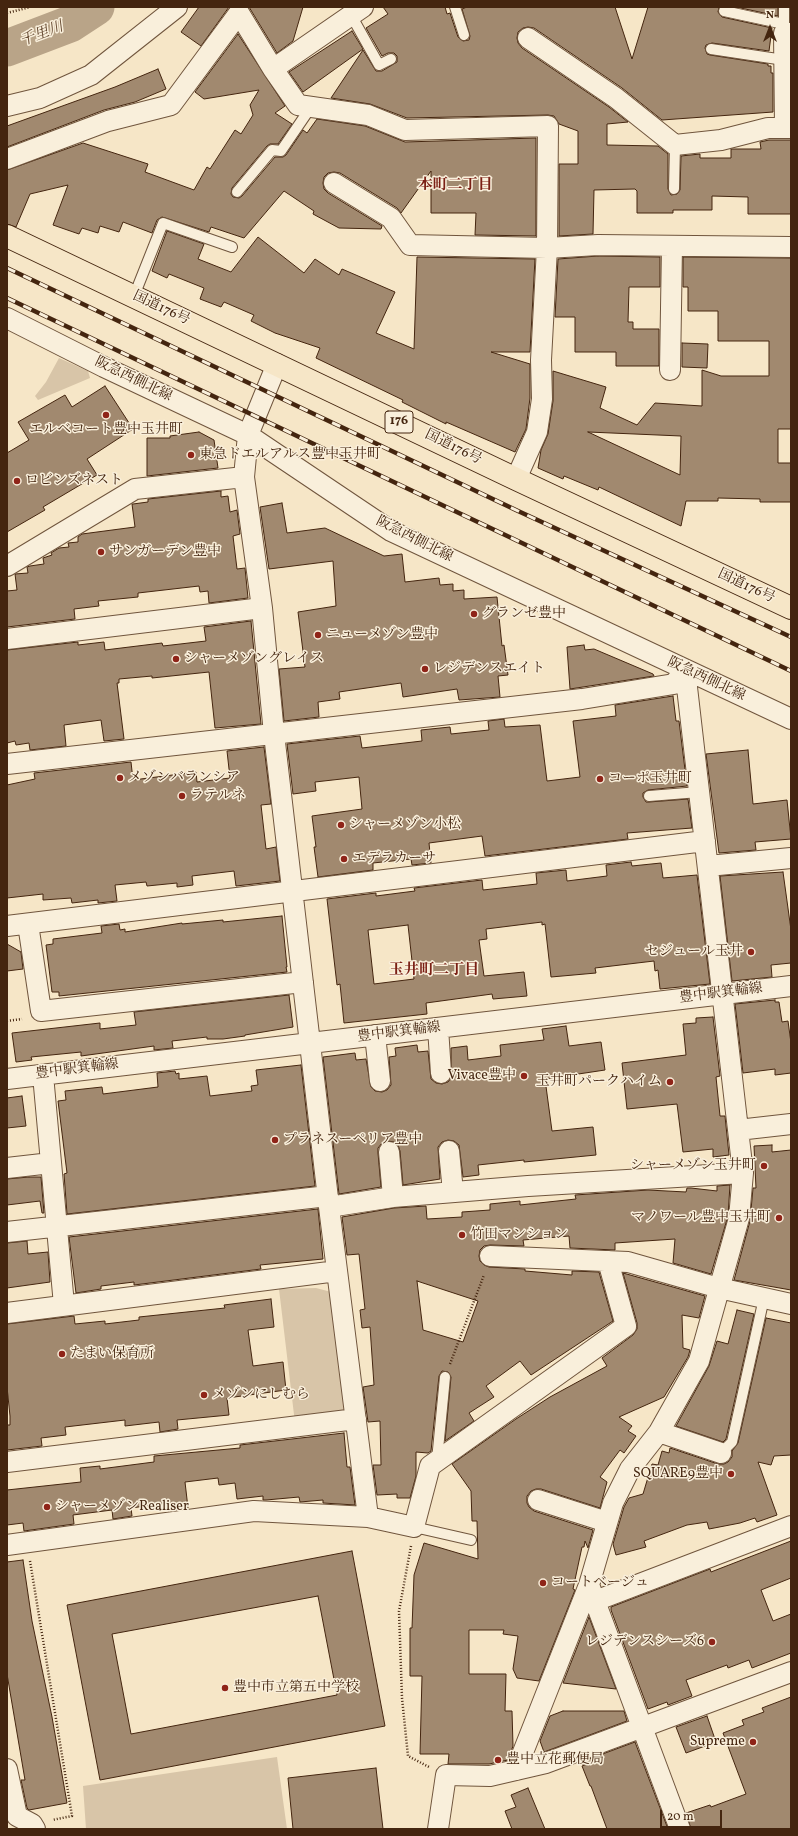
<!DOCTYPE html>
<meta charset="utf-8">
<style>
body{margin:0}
#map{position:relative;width:798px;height:1836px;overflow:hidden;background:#f6e6c7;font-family:Vollkorn,serif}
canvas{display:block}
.frame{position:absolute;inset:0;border:8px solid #44250f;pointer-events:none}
.north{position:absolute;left:750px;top:8px;width:40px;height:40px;-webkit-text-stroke:3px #f9efdb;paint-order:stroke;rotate:0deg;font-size:11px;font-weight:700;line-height:16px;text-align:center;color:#44250f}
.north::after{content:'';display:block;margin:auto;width:14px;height:18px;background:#44250f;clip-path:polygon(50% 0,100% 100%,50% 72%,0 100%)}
.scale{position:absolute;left:660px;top:1810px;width:62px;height:18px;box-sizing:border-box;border:2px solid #44250f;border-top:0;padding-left:5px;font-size:12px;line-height:14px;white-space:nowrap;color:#44250f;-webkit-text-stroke:3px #f9efdb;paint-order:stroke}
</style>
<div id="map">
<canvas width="798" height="1836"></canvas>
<div class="frame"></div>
<div class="north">N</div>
<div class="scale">20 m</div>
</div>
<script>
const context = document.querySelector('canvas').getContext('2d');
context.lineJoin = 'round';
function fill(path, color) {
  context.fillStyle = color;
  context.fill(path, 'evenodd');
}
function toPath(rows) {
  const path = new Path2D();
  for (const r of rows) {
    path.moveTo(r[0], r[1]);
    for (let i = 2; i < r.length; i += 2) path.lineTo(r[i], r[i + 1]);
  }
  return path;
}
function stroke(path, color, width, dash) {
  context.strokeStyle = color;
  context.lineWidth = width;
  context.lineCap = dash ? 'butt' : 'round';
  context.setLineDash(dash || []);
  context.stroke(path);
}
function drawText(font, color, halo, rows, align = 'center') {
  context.font = font + ' Vollkorn,"Noto Serif JP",serif';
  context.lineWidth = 3;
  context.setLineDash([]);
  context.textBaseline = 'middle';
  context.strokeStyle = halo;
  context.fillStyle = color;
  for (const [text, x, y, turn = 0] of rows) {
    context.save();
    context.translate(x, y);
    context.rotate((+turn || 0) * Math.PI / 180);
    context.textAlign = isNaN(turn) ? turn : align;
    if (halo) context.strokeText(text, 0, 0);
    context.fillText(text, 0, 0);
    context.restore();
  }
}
fill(toPath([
 [59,358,88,371,90,378,38,400,35,396,46,382],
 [316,1288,335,1293,351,1412,295,1423,279,1289],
 [277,1757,287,1829,86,1829,83,1786]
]), '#d8c5a8');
stroke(toPath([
 [7,48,70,24,96,7]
]), '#b9a488', 37);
const building = toPath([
 [199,7,229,7,201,46,181,32,199,7],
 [249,7,303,7,293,41,277,53,249,7],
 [383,7,445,7,447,14,450,13,458,37,463,41,469,40,470,36,462,9,467,7,615,7,632,59,648,7,719,7,718,12,722,17,772,28,769,51,712,43,706,45,705,48,707,54,710,55,768,64,768,66,771,66,771,73,773,73,773,112,662,120,622,88,534,28,528,27,523,28,518,32,517,38,518,43,522,48,609,107,628,122,607,124,607,145,658,146,668,154,668,189,671,195,677,194,680,190,681,156,700,154,700,158,731,158,731,149,761,149,760,142,769,140,791,140,791,214,748,214,748,197,712,196,712,210,673,210,673,213,637,213,637,191,635,189,594,190,593,234,559,236,559,164,578,164,578,131,559,124,554,116,548,115,407,118,370,104,331,98,363,50,376,71,382,71,397,62,397,56,394,53,388,53,382,56,366,28,388,14,383,7],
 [736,7,778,7,778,16,736,7],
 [352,31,363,49,303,92,289,72,352,31],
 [238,34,285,106,275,113,292,124,278,144,270,144,267,146,232,188,231,194,233,197,239,198,242,196,275,157,283,157,286,155,303,130,307,133,317,119,365,126,405,142,536,138,536,236,475,235,476,213,431,213,431,171,401,213,397,208,340,173,334,172,328,173,324,177,323,183,324,189,328,193,382,226,381,229,339,228,313,214,314,211,284,191,244,238,211,227,209,232,162,217,157,220,152,233,123,222,119,232,100,226,98,233,82,228,79,234,53,225,68,185,30,194,16,227,7,224,7,170,83,143,148,164,145,172,194,190,207,167,210,169,235,130,241,134,253,115,250,105,259,90,204,99,195,92,238,34],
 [158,69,166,89,135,102,104,110,7,147,7,126,115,87,158,69],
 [167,231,204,244,198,259,231,272,258,237,304,273,315,259,339,275,342,269,395,292,376,333,414,349,417,257,535,259,530,352,491,352,530,364,530,398,526,429,515,452,446,422,446,424,402,402,403,400,316,358,320,348,275,333,251,321,254,315,224,302,221,307,200,299,204,288,169,274,167,278,152,271,167,231],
 [598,256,660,257,660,287,629,287,628,322,633,322,633,329,659,329,659,366,616,366,616,352,575,352,575,317,555,317,558,259,598,256],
 [683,257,791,258,791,429,778,429,778,463,791,463,791,502,760,502,760,499,718,498,718,501,686,501,681,526,599,487,598,490,564,476,563,479,538,468,541,450,548,434,553,401,553,371,606,387,600,408,637,425,655,403,702,406,702,370,721,376,769,376,769,341,718,341,718,311,688,311,688,287,683,287,683,257],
 [588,432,681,436,680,475,588,432],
 [682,343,708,344,707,368,682,367,682,343],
 [105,386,133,429,87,459,97,475,43,507,45,510,7,532,7,453,29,440,18,422,65,395,72,407,105,386],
 [199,432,214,440,218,468,147,476,147,438,170,438,170,436,199,432],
 [221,491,221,497,228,496,230,512,237,510,240,534,233,536,237,569,245,568,248,598,209,603,208,591,200,592,199,586,138,593,138,597,98,601,99,606,74,609,75,619,7,627,7,591,17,590,15,574,28,573,27,567,30,566,44,564,43,558,52,555,51,553,59,548,69,547,68,543,78,542,78,537,82,534,135,527,132,504,133,504,148,502,148,499,221,491],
 [282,503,287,533,325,528,384,556,402,554,405,582,439,578,440,585,453,584,453,591,464,590,464,599,497,597,502,646,504,645,508,675,498,676,500,697,459,700,457,689,403,697,401,683,339,692,340,699,318,702,319,717,284,721,279,669,305,667,298,612,336,606,333,561,269,569,260,507,282,503],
 [251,621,261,724,215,728,209,672,152,678,152,676,119,679,119,683,117,683,124,739,104,741,101,720,64,725,66,746,30,750,29,743,16,745,15,741,7,743,7,650,78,642,78,645,104,642,105,650,162,643,163,646,206,641,204,627,251,621],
 [584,645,585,650,594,649,653,674,654,676,570,689,567,647,584,645],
 [673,696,676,721,679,721,687,786,648,790,643,793,643,797,646,802,649,802,688,799,692,828,627,833,628,839,485,856,482,836,429,843,431,863,412,865,411,859,373,863,373,870,318,877,314,847,316,847,312,816,362,809,359,777,315,782,316,791,293,794,287,744,360,736,362,748,422,741,421,730,450,727,451,734,489,730,488,721,504,719,505,727,540,725,547,781,580,777,573,721,616,716,615,705,673,696],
 [264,747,271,804,261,805,266,849,276,847,280,881,236,886,234,871,192,876,193,885,177,887,177,883,147,886,146,882,115,885,117,901,98,903,98,900,72,903,71,898,43,900,43,894,7,898,7,785,35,779,34,773,131,762,133,780,196,772,197,782,230,778,227,751,264,747],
 [748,750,753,804,787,800,791,839,755,842,756,850,719,853,706,754,748,750],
 [631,862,632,866,661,863,663,878,697,875,710,984,660,989,658,970,655,971,654,961,595,968,596,973,551,977,545,924,542,925,542,922,486,929,487,939,479,940,484,976,524,972,527,996,493,999,492,994,426,1003,427,1014,344,1023,340,984,337,985,327,899,376,893,376,896,415,891,414,888,482,880,483,890,537,884,536,873,566,870,567,881,607,876,606,865,631,862],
 [408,925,414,979,374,984,368,930,408,925],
 [783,872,791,930,791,963,771,965,772,977,732,981,720,876,783,872],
 [282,916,287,967,286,967,287,972,59,996,59,992,52,992,46,945,53,944,53,939,102,933,101,926,119,924,120,930,125,929,125,932,182,923,182,924,223,920,223,922,282,916],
 [7,944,21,952,23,969,7,971,7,944],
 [289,995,293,1027,245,1035,245,1036,223,1039,207,1039,207,1037,172,1041,173,1048,154,1050,154,1046,81,1056,81,1052,31,1057,32,1060,16,1062,12,1033,100,1023,100,1029,136,1025,134,1012,289,995],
 [775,1000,775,1002,779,1002,782,1022,788,1021,791,1043,791,1073,775,1075,775,1069,743,1073,735,1004,775,1000],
 [713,1017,720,1076,716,1077,720,1116,725,1116,729,1155,713,1157,713,1149,683,1152,677,1104,627,1109,622,1063,686,1055,683,1024,696,1023,696,1018,713,1017],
 [566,1026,569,1046,601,1042,605,1070,545,1079,552,1131,593,1127,596,1155,524,1162,524,1160,478,1165,479,1175,463,1177,459,1145,454,1141,448,1140,442,1142,438,1147,440,1179,403,1185,400,1151,398,1145,394,1142,388,1141,382,1143,378,1148,378,1153,381,1187,339,1194,323,1057,355,1053,356,1060,366,1059,371,1087,375,1091,382,1092,387,1090,391,1085,389,1057,396,1056,395,1048,417,1045,418,1052,428,1051,431,1079,436,1083,442,1084,448,1082,451,1078,451,1048,467,1046,468,1060,501,1056,500,1045,544,1040,542,1029,566,1026],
 [301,1065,315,1186,67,1214,64,1174,67,1173,58,1101,66,1100,65,1091,102,1087,103,1094,158,1087,157,1073,175,1071,176,1074,179,1073,179,1079,207,1076,210,1096,252,1091,251,1086,258,1085,256,1070,301,1065],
 [22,1096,26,1126,7,1128,7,1098,22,1096],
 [772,1145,772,1152,791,1150,791,1290,734,1280,750,1221,753,1188,756,1188,754,1146,772,1145],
 [29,1177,41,1177,44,1213,42,1213,40,1201,7,1205,7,1179,29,1177],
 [730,1185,728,1216,711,1274,673,1263,675,1239,615,1243,615,1250,570,1248,569,1236,523,1240,524,1246,490,1245,484,1246,480,1250,479,1256,480,1261,484,1265,489,1267,525,1269,525,1271,572,1275,572,1271,599,1272,613,1321,531,1375,520,1361,486,1386,494,1397,469,1413,474,1421,445,1441,451,1377,448,1372,442,1371,439,1376,431,1451,428,1453,416,1452,416,1476,410,1498,397,1498,397,1494,377,1495,373,1465,381,1465,380,1421,368,1422,363,1387,374,1385,370,1327,362,1328,360,1310,365,1309,359,1254,347,1255,342,1217,394,1208,426,1206,427,1219,462,1217,462,1212,490,1210,490,1204,520,1201,520,1205,576,1199,575,1195,648,1190,686,1192,687,1188,691,1188,717,1191,717,1186,730,1185],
 [417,1281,478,1301,463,1342,423,1330,417,1281],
 [318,1209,323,1259,260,1265,261,1269,134,1285,134,1282,101,1286,101,1289,76,1293,69,1237,318,1209],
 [27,1241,28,1254,48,1252,50,1282,7,1288,7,1243,27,1241],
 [623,1273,705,1296,699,1318,682,1315,683,1348,690,1350,688,1357,664,1397,619,1417,632,1426,628,1431,636,1436,624,1453,620,1450,600,1477,607,1482,600,1508,541,1489,536,1489,531,1491,527,1496,527,1503,529,1507,534,1511,593,1530,588,1548,585,1541,584,1547,582,1547,573,1589,575,1590,539,1681,517,1678,513,1669,518,1636,503,1634,504,1630,469,1630,469,1674,506,1674,505,1711,512,1711,513,1746,508,1760,489,1764,448,1764,449,1754,420,1754,422,1676,410,1676,410,1628,412,1628,414,1575,424,1543,478,1559,477,1521,472,1521,471,1491,452,1464,516,1419,550,1397,607,1366,602,1358,633,1335,637,1329,637,1323,623,1273],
 [271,1299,274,1327,248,1330,253,1366,283,1362,286,1390,227,1398,229,1415,177,1420,178,1429,160,1432,159,1422,125,1426,125,1420,65,1427,66,1435,41,1438,42,1446,7,1450,7,1425,10,1425,10,1416,7,1387,7,1324,74,1316,75,1324,105,1321,105,1324,139,1320,139,1317,225,1308,224,1305,271,1299],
 [737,1310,754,1314,726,1439,723,1442,676,1426,709,1366,717,1341,728,1344,737,1310],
 [766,1318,791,1323,791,1455,774,1456,771,1465,758,1462,777,1515,757,1522,755,1518,740,1523,709,1529,707,1522,687,1525,644,1541,646,1547,616,1555,613,1544,624,1507,629,1498,643,1494,652,1464,658,1465,662,1451,669,1453,670,1448,718,1464,724,1464,728,1462,732,1457,732,1451,738,1443,766,1318],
 [344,1433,347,1467,350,1467,355,1505,323,1503,323,1500,300,1502,299,1497,266,1500,263,1500,263,1496,237,1499,235,1483,219,1485,218,1478,185,1482,188,1508,168,1511,167,1503,131,1508,132,1516,113,1519,112,1510,73,1515,74,1524,24,1531,23,1523,7,1525,7,1490,81,1482,80,1468,100,1466,100,1469,154,1462,154,1456,240,1448,240,1445,344,1433],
 [791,1541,791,1578,761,1590,773,1621,791,1614,791,1653,752,1668,749,1660,728,1668,727,1665,686,1680,692,1696,668,1705,667,1702,648,1709,611,1610,611,1607,710,1569,711,1572,791,1541],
 [352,1551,385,1726,100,1780,67,1605,352,1551],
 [318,1596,337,1695,131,1734,112,1634,318,1596],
 [23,1560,32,1621,52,1717,67,1803,29,1810,27,1808,21,1780,25,1780,7,1674,7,1562,23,1560],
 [589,1617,616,1689,563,1683,589,1617],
 [791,1697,791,1829,691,1829,686,1813,710,1805,711,1807,746,1794,723,1733,744,1725,742,1720,764,1712,762,1708,791,1697],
 [563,1711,624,1711,627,1721,544,1752,540,1741,550,1716,563,1711],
 [707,1716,716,1742,686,1753,676,1727,707,1716],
 [635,1742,668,1829,607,1829,591,1786,590,1786,582,1766,587,1764,582,1764,581,1762,635,1742],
 [376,1768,383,1829,293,1829,288,1778,376,1768],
 [528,1788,545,1829,512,1829,505,1811,516,1807,511,1795,528,1788]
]);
fill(building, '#a1896f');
stroke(building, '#44250f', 1);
const lane = toPath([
 [455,7,464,35],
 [726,7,724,11,784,24],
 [351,15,379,65,391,59],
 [784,29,784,7],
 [711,49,784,60],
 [674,189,675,145],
 [237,192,272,150,281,151,311,107],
 [134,296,163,223,232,247],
 [649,796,699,792],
 [721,1453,732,1442,764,1298],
 [437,1460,445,1377],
 [414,1527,471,1540]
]);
const street = toPath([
 [528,38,616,98,675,145,721,140,768,128,791,128],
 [273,69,298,105,368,115,405,130,548,126,547,248,410,245,391,218,334,183],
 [7,106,40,98,91,75,177,7],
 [785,128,784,33,791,33],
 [7,159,108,121,171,105,239,13,273,69,363,7],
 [7,318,104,367,248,435,391,531,791,719],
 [277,364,248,435,244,477,262,608,274,734,329,1207,368,1517],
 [670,370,672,246],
 [516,479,537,432,542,399,541,360,547,248,598,245,791,247],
 [7,566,135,489,244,477],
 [7,639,262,608],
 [7,764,582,699,674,684,685,670],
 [708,866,791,858],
 [28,924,41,1011,303,982],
 [7,926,705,841],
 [438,1028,441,1073],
 [375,1035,380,1081],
 [43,1075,64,1305],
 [7,1079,791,986],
 [738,1130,791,1124],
 [449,1151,453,1192],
 [389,1152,393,1197],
 [7,1168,51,1163],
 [329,1207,393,1197,528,1186,743,1173],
 [7,1232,328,1196],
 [490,1256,628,1262,719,1288,791,1304],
 [7,1313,337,1271],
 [659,1432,721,1453],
 [7,1462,356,1419],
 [538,1500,607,1522],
 [7,1545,254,1511,368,1517,414,1527,430,1466,626,1326,608,1261],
 [589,1585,680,1829],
 [595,1601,791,1526],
 [7,1769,17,1816,32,1824,35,1829],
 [516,1770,589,1585,613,1503,630,1469,659,1432,699,1361,739,1218,743,1173,685,670],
 [438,1829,446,1775,490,1776,546,1763,791,1672]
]);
const highway = toPath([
 [7,236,516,479,791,608]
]);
stroke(lane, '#70553d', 12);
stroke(street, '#70553d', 22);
stroke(highway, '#44250f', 24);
stroke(toPath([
 [7,13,30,7],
 [7,1021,22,1019],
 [450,1364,484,1275],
 [411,1546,399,1611,402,1698,408,1756,429,1767],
 [30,1561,72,1816,52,1820]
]), '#44250f', 2.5, [1, 2]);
stroke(lane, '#f9efdb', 10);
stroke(street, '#f9efdb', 20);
stroke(highway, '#f6e6c7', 22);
const rail = toPath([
 [7,268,518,511,791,637],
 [7,298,791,671]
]);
stroke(rail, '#44250f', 4.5);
stroke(rail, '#f9efdb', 3, [9]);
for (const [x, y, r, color] of [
 [106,415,4,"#8f2418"],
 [191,455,4,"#8f2418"],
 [17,481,4,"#8f2418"],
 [101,552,4,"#8f2418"],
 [474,614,4,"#8f2418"],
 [318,635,4,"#8f2418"],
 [176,659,4,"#8f2418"],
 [425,669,4,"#8f2418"],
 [120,778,4,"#8f2418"],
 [600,779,4,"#8f2418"],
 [182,796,4,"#8f2418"],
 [341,825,4,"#8f2418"],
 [344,859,4,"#8f2418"],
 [751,952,4,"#8f2418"],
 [524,1076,4,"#8f2418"],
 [670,1082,4,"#8f2418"],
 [275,1140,4,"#8f2418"],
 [764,1166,4,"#8f2418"],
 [779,1218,4,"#8f2418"],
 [462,1235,4,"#8f2418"],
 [62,1354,4,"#8f2418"],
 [204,1395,4,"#8f2418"],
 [731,1474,4,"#8f2418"],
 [47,1507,4,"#8f2418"],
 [543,1583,4,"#8f2418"],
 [712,1642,4,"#8f2418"],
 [225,1688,4,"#8f2418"],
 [753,1742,4,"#8f2418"],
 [498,1760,4,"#8f2418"]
]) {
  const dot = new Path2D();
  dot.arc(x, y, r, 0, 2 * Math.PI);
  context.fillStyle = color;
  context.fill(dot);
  stroke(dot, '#f9efdb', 1.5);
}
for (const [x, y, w] of [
 [399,422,28]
]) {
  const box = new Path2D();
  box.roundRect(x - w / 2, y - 11, w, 22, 3);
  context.fillStyle = '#f9efdb';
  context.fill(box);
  stroke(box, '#44250f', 1);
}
drawText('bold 13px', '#44250f', null, [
 ["176",399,422]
]);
drawText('14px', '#44250f', '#f9efdb', [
 ["国道176号",161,309,25],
 ["阪急西側北線",133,380,26],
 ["国道176号",453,448,26],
 ["阪急西側北線",414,540,27],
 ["国道176号",746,587,25],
 ["阪急西側北線",706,680,25],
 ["豊中駅箕輪線",721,994,-7],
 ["豊中駅箕輪線",399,1033,-7],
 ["豊中駅箕輪線",77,1070,-7]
]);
drawText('14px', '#44250f', '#f9efdb', [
 ["エルベコート豊中玉井町",106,430,"center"],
 ["東急ドエルアルス豊中玉井町",199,455],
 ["ロビンズネスト",25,481],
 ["サンガーデン豊中",109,552],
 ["グランゼ豊中",482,614],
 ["ニューメゾン豊中",326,635],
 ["シャーメゾングレイス",184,659],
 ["レジデンスエイト",433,669],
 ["メゾンバランシア",128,778],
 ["コーポ玉井町",608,779],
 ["ラテルネ",190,796],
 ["シャーメゾン小松",349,825],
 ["エデラカーサ",352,859],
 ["セジュール玉井",743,952,"right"],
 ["Vivace豊中",516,1076,"right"],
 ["玉井町パークハイム",662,1082,"right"],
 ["プラネスーペリア豊中",283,1140],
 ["シャーメゾン玉井町",756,1166,"right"],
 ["マノワール豊中玉井町",771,1218,"right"],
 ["竹田マンション",470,1235],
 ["たまい保育所",70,1354],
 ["メゾンにしむら",212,1395],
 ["SQUARE9豊中",723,1474,"right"],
 ["シャーメゾンRealiser",55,1507],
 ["コートベージュ",551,1583],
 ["レジデンスシーズ6",704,1642,"right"],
 ["豊中市立第五中学校",233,1688],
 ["Supreme",745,1742,"right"],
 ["豊中立花郵便局",506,1760]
], 'left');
drawText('italic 15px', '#674b33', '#f9efdb', [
 ["千里川",42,35,-21]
]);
drawText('bold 15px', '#7a1f14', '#f9efdb', [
 ["本町二丁目",455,186],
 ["玉井町二丁目",434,971]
]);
</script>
